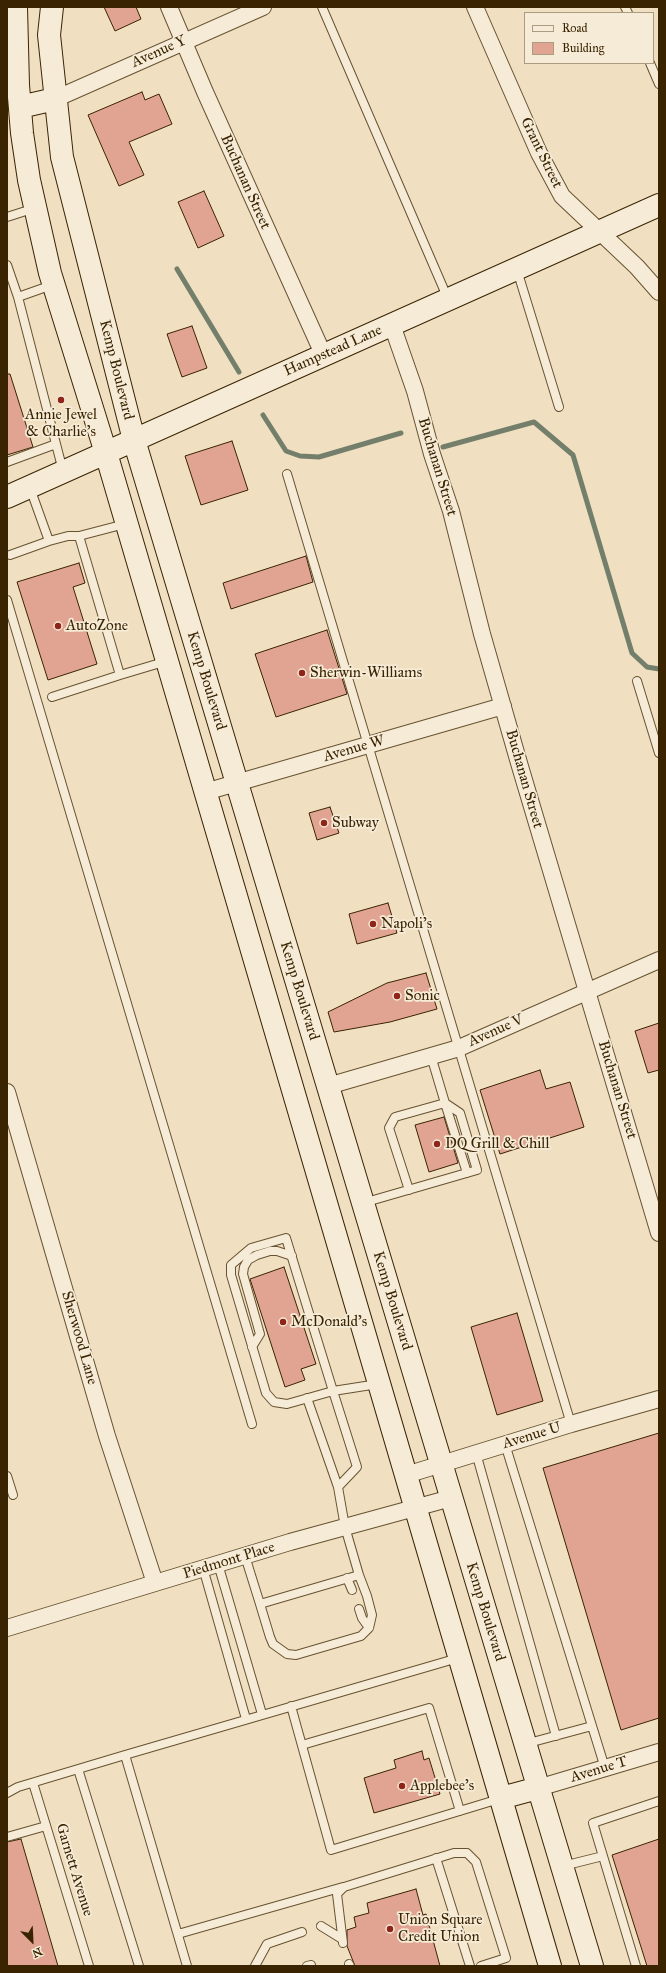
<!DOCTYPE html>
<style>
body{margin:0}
#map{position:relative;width:666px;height:1973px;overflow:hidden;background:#f0e0c1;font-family:"IM FELL Great Primer",serif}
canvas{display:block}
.frame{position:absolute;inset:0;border:8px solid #392300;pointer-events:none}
.legend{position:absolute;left:524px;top:12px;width:130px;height:52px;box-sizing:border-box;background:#f5ebd7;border:1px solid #aa9b81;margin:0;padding:5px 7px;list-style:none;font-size:12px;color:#392300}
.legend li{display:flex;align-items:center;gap:8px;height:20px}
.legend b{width:20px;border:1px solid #aa9b81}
.north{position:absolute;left:12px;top:1921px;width:40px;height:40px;-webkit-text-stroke:3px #f5ebd7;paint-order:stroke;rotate:156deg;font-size:11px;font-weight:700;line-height:16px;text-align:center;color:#392300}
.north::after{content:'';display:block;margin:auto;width:14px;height:18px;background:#392300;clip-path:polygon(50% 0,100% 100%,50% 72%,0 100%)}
</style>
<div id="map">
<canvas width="666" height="1973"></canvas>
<div class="frame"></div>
<ul class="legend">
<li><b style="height:5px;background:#f5ebd7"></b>Road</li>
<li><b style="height:11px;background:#e1a493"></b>Building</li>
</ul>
<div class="north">N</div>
</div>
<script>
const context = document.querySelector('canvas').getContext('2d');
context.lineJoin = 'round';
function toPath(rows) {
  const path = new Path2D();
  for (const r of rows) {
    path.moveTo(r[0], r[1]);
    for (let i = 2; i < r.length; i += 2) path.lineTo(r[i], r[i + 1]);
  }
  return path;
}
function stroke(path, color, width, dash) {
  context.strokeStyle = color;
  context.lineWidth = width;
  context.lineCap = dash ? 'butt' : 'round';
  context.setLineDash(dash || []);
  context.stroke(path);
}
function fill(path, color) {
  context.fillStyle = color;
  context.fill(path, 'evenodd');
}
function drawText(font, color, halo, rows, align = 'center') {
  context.font = font + ' "IM FELL Great Primer",serif';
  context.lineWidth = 3.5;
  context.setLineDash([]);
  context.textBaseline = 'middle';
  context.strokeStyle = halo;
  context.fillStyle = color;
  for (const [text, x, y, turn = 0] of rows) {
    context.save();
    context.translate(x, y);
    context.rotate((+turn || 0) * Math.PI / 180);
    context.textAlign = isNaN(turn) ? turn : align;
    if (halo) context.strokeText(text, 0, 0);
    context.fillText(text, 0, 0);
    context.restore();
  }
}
stroke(toPath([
 [177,269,239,372],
 [263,415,286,451,300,456,319,457,401,433],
 [443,447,534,422,573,455,632,653,647,667,659,669]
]), '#737f6b', 5);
const building = toPath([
 [104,7,136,7,141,19,115,31,104,7],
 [142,92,145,100,159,94,172,124,129,142,144,175,119,186,88,115,142,92],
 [204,191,224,236,198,248,178,202,204,191],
 [192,326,207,368,182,377,167,334,192,326],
 [7,374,10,374,33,447,7,455,7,374],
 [232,441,248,490,201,505,185,456,232,441],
 [306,556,313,582,231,609,223,583,306,556],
 [79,563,85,583,73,587,97,664,48,680,17,582,79,563],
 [327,630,347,694,276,717,255,654,327,630],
 [330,807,339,833,317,840,309,813,330,807],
 [388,903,397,933,357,944,349,914,388,903],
 [426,973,437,1009,390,1022,334,1032,328,1012,387,983,426,973],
 [659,1023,659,1070,648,1073,635,1031,659,1023],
 [540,1070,546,1089,570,1082,584,1127,500,1154,480,1090,540,1070],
 [444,1117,458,1163,429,1172,415,1125,444,1117],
 [284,1267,316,1364,301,1369,305,1380,285,1387,250,1279,284,1267],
 [517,1313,543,1401,497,1415,471,1327,517,1313],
 [659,1433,659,1718,621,1730,543,1468,659,1433],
 [422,1751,424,1760,429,1758,440,1794,374,1813,364,1778,396,1768,394,1760,422,1751],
 [21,1839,58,1966,7,1966,7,1842,21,1839],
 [659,1839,659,1966,647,1966,612,1855,659,1839],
 [416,1889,423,1915,426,1914,440,1966,355,1966,347,1946,347,1930,356,1927,354,1917,369,1913,367,1903,416,1889]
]);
fill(building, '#e1a493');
stroke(building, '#392300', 1);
const lane = toPath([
 [322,7,448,299],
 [625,7,628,13],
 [650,63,659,84],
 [7,217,35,208],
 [7,265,18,297],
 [517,270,559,407],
 [52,285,18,297,63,471],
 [7,462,56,444],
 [287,474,571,1424],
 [30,488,49,541,68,536,79,536,125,524],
 [79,536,120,675,167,661],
 [10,555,49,541],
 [7,600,252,1424],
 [637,681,659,753],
 [52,697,120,675],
 [409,1190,389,1128,395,1117,445,1103,467,1173],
 [363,1203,477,1170,460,1113,445,1103,431,1056],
 [252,1347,260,1334,243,1274,244,1267,248,1260,257,1255,270,1251,277,1251,292,1256],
 [505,1444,605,1768],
 [476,1453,556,1736],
 [7,1476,13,1495],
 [338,1487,357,1467,333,1391,312,1323,286,1238,251,1248,231,1265,231,1275,266,1393,274,1402,287,1404,333,1391,378,1384],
 [245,1556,260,1604,359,1575,345,1527,338,1487,307,1398],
 [218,1564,262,1714],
 [203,1568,246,1719],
 [347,1578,352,1590],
 [260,1604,270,1637,273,1644,287,1654,296,1655,361,1636,369,1628,372,1615,367,1596,359,1575],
 [359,1609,362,1618,369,1628],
 [291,1706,331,1850,499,1799],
 [525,1744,592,1726],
 [302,1745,429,1708,460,1811],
 [125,1755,187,1966],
 [78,1769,139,1966],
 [33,1783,89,1966],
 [7,1793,18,1787,125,1755,458,1658],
 [7,1837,46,1826],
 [436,1858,470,1966],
 [563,1866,603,1856],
 [321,1926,342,1939],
 [178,1934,343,1887],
 [343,1943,337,1894,344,1887,454,1853,467,1853,476,1862,506,1958,481,1966],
 [349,1964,350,1966],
 [255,1966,267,1944,302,1932],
 [307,1966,311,1965],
 [636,1966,593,1823,659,1801]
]);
const street = toPath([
 [169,7,205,92,324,356],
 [475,7,539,153,562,196,637,267,659,292],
 [55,99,263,7],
 [392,325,415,391,432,454,451,511,482,634,519,763,659,1233],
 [205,792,503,706],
 [328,1086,459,1048,659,960],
 [7,1092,107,1436,155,1583],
 [406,1475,571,1424,659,1399],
 [7,1628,290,1542,451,1498],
 [538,1788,659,1752]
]);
const secondary = toPath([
 [16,7,18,85,22,133,29,180,50,273,106,453,550,1966],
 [52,7,49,35,62,157,134,440,592,1966],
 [20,107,55,99],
 [7,497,659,205],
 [501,1798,538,1788]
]);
stroke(lane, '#675230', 10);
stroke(street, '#675230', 18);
stroke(secondary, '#392300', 24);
stroke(lane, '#f5ebd7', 8);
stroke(street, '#f5ebd7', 16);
stroke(secondary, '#f5ebd7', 22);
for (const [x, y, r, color] of [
 [61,400,4,"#8f2418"],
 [58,626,4,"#8f2418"],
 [302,673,4,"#8f2418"],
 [324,823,4,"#8f2418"],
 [373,924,4,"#8f2418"],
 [397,996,4,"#8f2418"],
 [437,1144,4,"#8f2418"],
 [283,1322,4,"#8f2418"],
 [402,1786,4,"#8f2418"],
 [390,1929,4,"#8f2418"]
]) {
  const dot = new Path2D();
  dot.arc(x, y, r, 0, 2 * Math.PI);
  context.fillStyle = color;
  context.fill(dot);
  stroke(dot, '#f5ebd7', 1.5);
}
drawText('15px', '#392300', '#f5ebd7', [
 ["Avenue Y",159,52,-24],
 ["Grant Street",541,153,64],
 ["Buchanan Street",245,182,66],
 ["Hampstead Lane",333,351,-24],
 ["Kemp Boulevard",116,370,76],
 ["Buchanan Street",437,467,73],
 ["Kemp Boulevard",206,681,73],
 ["Avenue W",354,749,-16],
 ["Buchanan Street",524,779,74],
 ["Kemp Boulevard",299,991,73],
 ["Avenue V",496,1031,-24],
 ["Buchanan Street",617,1090,73],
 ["Kemp Boulevard",392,1301,73],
 ["Sherwood Lane",79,1338,74],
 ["Avenue U",532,1436,-17],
 ["Piedmont Place",229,1561,-17],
 ["Kemp Boulevard",485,1612,73],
 ["Avenue T",599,1770,-17],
 ["Garnett Avenue",74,1870,73]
]);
drawText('15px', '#392300', '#f5ebd7', [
 ["Annie Jewel",61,415,"center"],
 ["& Charlie's",61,432,"center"],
 ["AutoZone",66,626],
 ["Sherwin-Williams",310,673],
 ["Subway",332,823],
 ["Napoli's",381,924],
 ["Sonic",405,996],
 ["DQ Grill & Chill",445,1144],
 ["McDonald's",291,1322],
 ["Applebee's",410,1786],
 ["Union Square",398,1920],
 ["Credit Union",398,1937]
], 'left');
</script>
